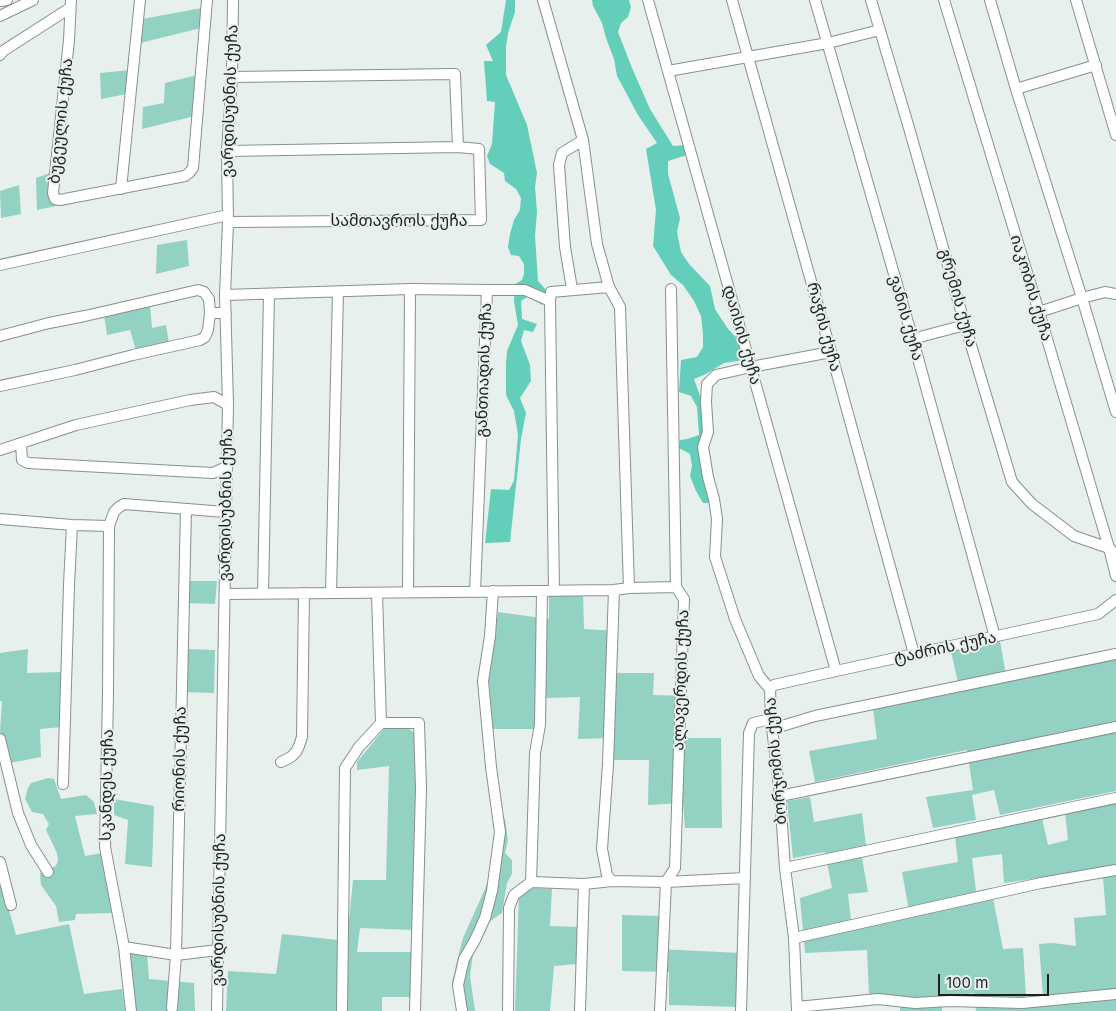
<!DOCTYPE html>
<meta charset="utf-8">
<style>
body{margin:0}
#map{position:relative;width:1116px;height:1011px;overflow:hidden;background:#e7f0ed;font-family:Inter,sans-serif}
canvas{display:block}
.scale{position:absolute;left:938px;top:974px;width:111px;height:22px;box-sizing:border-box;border:2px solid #1d201f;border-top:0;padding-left:6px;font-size:15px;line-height:18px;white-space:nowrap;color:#1d201f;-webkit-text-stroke:4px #e7f0ed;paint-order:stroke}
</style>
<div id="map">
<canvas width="1116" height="1011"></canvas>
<div class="scale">100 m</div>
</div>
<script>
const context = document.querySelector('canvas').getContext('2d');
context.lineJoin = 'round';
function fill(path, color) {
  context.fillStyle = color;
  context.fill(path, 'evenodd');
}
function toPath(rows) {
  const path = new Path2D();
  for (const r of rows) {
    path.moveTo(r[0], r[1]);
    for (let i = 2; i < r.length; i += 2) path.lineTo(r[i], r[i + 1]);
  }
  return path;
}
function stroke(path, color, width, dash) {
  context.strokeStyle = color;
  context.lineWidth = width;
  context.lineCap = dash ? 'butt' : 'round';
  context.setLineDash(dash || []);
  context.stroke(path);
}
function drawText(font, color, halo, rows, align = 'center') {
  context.font = font + ' Inter,"Noto Sans Georgian",sans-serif';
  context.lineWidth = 4;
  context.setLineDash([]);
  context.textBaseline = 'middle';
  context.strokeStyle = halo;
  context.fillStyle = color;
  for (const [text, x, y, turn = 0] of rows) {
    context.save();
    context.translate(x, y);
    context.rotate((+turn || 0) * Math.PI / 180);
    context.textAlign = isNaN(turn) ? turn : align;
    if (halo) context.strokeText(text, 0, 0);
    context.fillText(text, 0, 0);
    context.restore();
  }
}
fill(toPath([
 [202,8,201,28,140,43,142,19],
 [130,70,127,94,101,99,100,73],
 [197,75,195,116,142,129,143,107,164,103,165,83],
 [53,172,61,205,37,210,36,178],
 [19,185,21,214,1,218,0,191],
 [187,240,189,266,156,274,157,245],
 [150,305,152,328,166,325,169,343,136,351,130,330,107,335,104,314],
 [188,581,217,581,215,604,186,603],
 [549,593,583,593,584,629,616,631,615,673,654,673,653,695,688,696,685,738,721,738,722,828,685,828,683,803,648,805,649,760,612,760,613,738,578,739,580,697,545,698,545,729,493,729,489,680,498,612,549,619],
 [1000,641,1007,681,1116,657,1116,791,1000,815,994,790,972,795,976,820,933,828,926,797,973,790,967,750,815,782,809,751,877,739,873,709,960,692,951,651],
 [28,649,27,673,62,672,62,727,40,729,41,757,10,763,0,732,2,701,0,701,0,651,0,653],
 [186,649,215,650,214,693,184,692],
 [406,726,416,735,413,930,360,928,357,952,412,952,411,997,382,997,382,1011,226,1011,228,971,276,974,282,934,347,941,353,880,386,880,389,766,357,770,357,762,385,728],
 [48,778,54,779,61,799,86,795,94,802,97,814,75,816,85,856,102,853,113,913,76,914,75,920,59,922,56,906,41,885,40,873,56,866,58,860,57,853,46,830,49,824,43,814,32,812,25,799,28,788,31,783],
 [810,797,814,822,862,813,866,845,860,847,868,892,848,894,852,928,910,916,902,872,958,862,955,836,1042,818,1048,845,1068,840,1065,812,1116,802,1116,867,1004,883,1002,854,972,858,976,891,991,888,1003,949,1023,948,1026,997,1043,996,1039,944,1053,943,1076,946,1074,918,1106,915,1103,877,1116,875,1116,1011,976,1011,974,993,942,997,942,1011,900,1011,901,996,869,995,867,950,805,953,800,898,832,888,825,852,793,858,787,801],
 [114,799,154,806,152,867,125,864,128,820,114,815],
 [496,813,505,819,508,840,505,853,512,860,512,874,507,883,502,913,489,922,473,954,470,976,475,1011,457,1011,452,983,457,961,463,938,485,889,492,870,496,831],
 [0,878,16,935,69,924,84,994,122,989,125,1011,0,1011],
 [534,888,552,889,550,926,578,927,577,964,554,966,550,1011,515,1011,519,895],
 [622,915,662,916,659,949,740,953,739,1007,669,1005,669,972,622,971],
 [127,951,147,954,149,979,194,983,195,1011,135,1011]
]), '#93d1c3');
fill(toPath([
 [506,0,515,0,515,12,508,33,506,47,506,75,527,125,537,173,535,187,537,212,535,236,538,281,546,290,542,305,536,301,527,297,521,301,522,319,537,324,533,332,524,330,521,341,530,365,531,381,520,398,526,413,521,439,510,542,485,543,491,489,509,490,514,481,518,435,514,411,506,395,506,364,507,351,518,325,514,301,515,284,522,280,524,274,524,264,519,256,511,255,508,247,510,234,514,220,520,210,521,198,516,189,505,181,504,173,490,164,487,156,492,144,495,102,487,101,484,61,493,61,486,45,501,32],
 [592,0,629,0,631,7,628,17,621,23,618,32,632,68,650,109,673,146,685,145,687,155,668,161,668,174,680,218,677,232,681,252,689,264,710,286,715,309,728,329,737,338,744,360,724,363,704,375,694,379,704,407,710,503,703,503,696,491,690,476,692,466,690,454,679,448,680,440,687,439,699,435,697,407,691,396,679,392,681,360,697,357,703,347,703,334,701,316,694,301,683,285,671,275,653,246,656,210,646,149,657,143,638,115,617,76,614,59,606,38,602,23,593,6]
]), '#63ceb9');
const minor = toPath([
 [71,0,69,40,53,193,55,199,60,200,185,176,189,173,193,168,207,0],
 [543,0,583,140,597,244,609,287,620,307,629,588],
 [648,0,836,671],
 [732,0,831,352,914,654],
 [815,0,911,333,995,637],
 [871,0,909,128,965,325,1012,482,1032,504,1074,536,1109,548,1116,555],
 [944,0,1039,312,1109,548,1116,576],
 [990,0,1016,89,1082,298,1116,412],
 [1076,0,1116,135],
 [0,1,7,0],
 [0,16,33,0],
 [0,55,3,51,70,8],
 [668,71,828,43,880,30],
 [1016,89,1096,65],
 [227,151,458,147],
 [121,189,140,0],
 [228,222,481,220,479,149,458,147,455,74,232,77],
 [0,265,228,215],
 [572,289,565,247,559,165,562,153,583,140],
 [487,290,525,290,550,301],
 [225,295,410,289,487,290,475,592],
 [1039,312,1082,298,1105,292,1116,294],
 [0,336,49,323,85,316,198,290,204,292,209,299,210,313,226,313],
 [912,339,965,325],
 [0,386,75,370,133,355,200,340,205,337,208,330,210,313],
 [21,443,22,460,28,463,213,473,226,467],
 [0,450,76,425,190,400,214,397,228,405],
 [0,519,72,525,109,526,114,512,119,507,124,504,225,512],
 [109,526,108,695,105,847,124,947,176,955,218,950],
 [554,591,550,301,551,292,609,287],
 [408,592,410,289],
 [331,593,338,292],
 [225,594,450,592,614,590,629,588,676,587],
 [263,594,269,294],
 [770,689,774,685,836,671,1098,614,1116,600],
 [381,723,419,723,421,788,415,1011],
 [772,729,815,716,1116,654],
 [0,739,18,813,31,845,48,872],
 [281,762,291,757,296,752,299,746,302,737,304,593],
 [63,784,69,585,72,525],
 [780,796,1116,727],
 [0,862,11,905],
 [785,868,1116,798],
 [612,881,607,875,602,849,608,764,614,590],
 [531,882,535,753,540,725,542,591],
 [794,938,1041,883,1116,870],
 [124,947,131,1011],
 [797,1007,878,999,915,1003,950,1001,1022,1003,1116,994],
 [172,1008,176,955,186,509],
 [217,1011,228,405,225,295,228,222,227,151,232,77,233,0],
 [342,1011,345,768,359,747,381,723,377,593],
 [462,1011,458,985,464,959,475,940,485,918,492,891,500,832,491,767,483,681,490,636,493,591],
 [508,1011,509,908,514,895,531,882,584,884,612,881,666,882,745,878],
 [580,1011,584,884],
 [660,1011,666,882,675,868,684,599,676,587,671,289],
 [741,1011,749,733,753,723,771,719],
 [797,1011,794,938,785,868,780,796,771,719,770,689,759,676,735,619,715,557,717,519,714,499,708,477,703,447,708,432,706,402,707,384,716,375,751,367,831,352]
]);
stroke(minor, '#88908d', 12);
stroke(minor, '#fff', 10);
drawText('16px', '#1d201f', '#e7f0ed', [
 ["ვარდისუბნის ქუჩა",230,101,-88],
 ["ბუგეულის ქუჩა",61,121,-84],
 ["სამთავროს ქუჩა",399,221],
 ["იაკობის ქუჩა",1031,288,73],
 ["გრემის ქუჩა",958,298,74],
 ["ვანის ქუჩა",906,318,74],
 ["რაჭის ქუჩა",824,327,75],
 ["დაისის ქუჩა",742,335,74],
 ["განთიადის ქუჩა",484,370,-88],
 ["ვარდისუბნის ქუჩა",226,505,-89],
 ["ტაძრის ქუჩა",945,648,-12],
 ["ალავერდის ქუჩა",681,680,-88],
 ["რიონის ქუჩა",180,759,-89],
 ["ბორჯომის ქუჩა",776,761,-95],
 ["სკანდეს ქუჩა",107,785,-89],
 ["ვარდისუბნის ქუჩა",219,910,-89]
]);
</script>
